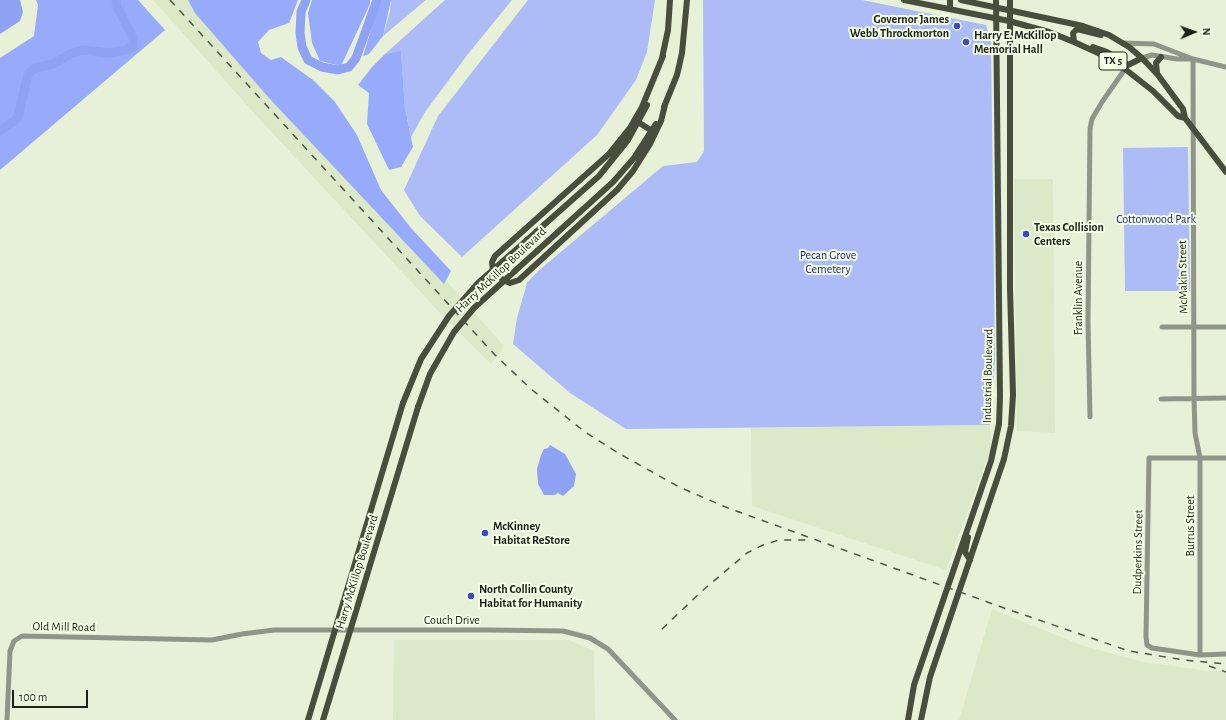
<!DOCTYPE html>
<style>
body{margin:0}
#map{position:relative;width:1226px;height:720px;overflow:hidden;background:#e7f1d8;font-family:"Alegreya Sans",sans-serif}
canvas{display:block}
.north{position:absolute;left:1174px;top:12px;width:40px;height:40px;-webkit-text-stroke:3px #f4ffe6;paint-order:stroke;rotate:88deg;font-size:11px;font-weight:700;line-height:16px;text-align:center;color:#1c2017}
.north::after{content:'';display:block;margin:auto;width:14px;height:18px;background:#1c2017;clip-path:polygon(50% 0,100% 100%,50% 72%,0 100%)}
.scale{position:absolute;left:12px;top:690px;width:76px;height:18px;box-sizing:border-box;border:2px solid #1c2017;border-top:0;padding-left:5px;font-size:12px;line-height:14px;white-space:nowrap;color:#1c2017;-webkit-text-stroke:3px #f4ffe6;paint-order:stroke}
</style>
<div id="map">
<canvas width="1226" height="720"></canvas>
<div class="north">N</div>
<div class="scale">100 m</div>
</div>
<script>
const context = document.querySelector('canvas').getContext('2d');
context.lineJoin = 'round';
function fill(path, color) {
  context.fillStyle = color;
  context.fill(path, 'evenodd');
}
function toPath(rows) {
  const path = new Path2D();
  for (const r of rows) {
    path.moveTo(r[0], r[1]);
    for (let i = 2; i < r.length; i += 2) path.lineTo(r[i], r[i + 1]);
  }
  return path;
}
function stroke(path, color, width, dash) {
  context.strokeStyle = color;
  context.lineWidth = width;
  context.lineCap = dash ? 'butt' : 'round';
  context.setLineDash(dash || []);
  context.stroke(path);
}
function drawText(font, color, halo, rows, align = 'center') {
  context.font = font + ' "Alegreya Sans",sans-serif';
  context.lineWidth = 4;
  context.setLineDash([]);
  context.textBaseline = 'middle';
  context.strokeStyle = halo;
  context.fillStyle = color;
  for (const [text, x, y, turn = 0] of rows) {
    context.save();
    context.translate(x, y);
    context.rotate((+turn || 0) * Math.PI / 180);
    context.textAlign = isNaN(turn) ? turn : align;
    if (halo) context.strokeText(text, 0, 0);
    context.fillText(text, 0, 0);
    context.restore();
  }
}
fill(toPath([
 [153,0,190,0,419,250,503,345,502,351,491,364,440,313,263,123],
 [1014,179,1053,179,1055,433,1017,431],
 [990,425,991,449,946,570,752,506,751,428],
 [992,609,1081,645,1143,662,1209,671,1226,671,1226,720,959,720],
 [394,640,569,640,594,651,595,720,393,720]
]), '#dce9c9');
fill(toPath([
 [391,0,426,0,383,36,390,11],
 [445,0,512,0,468,54,425,112,411,137,405,108,401,52,385,54],
 [528,0,655,0,647,52,636,80,597,135,462,257,420,216,404,190,438,116],
 [703,0,862,0,986,25,991,42,995,361,990,425,626,429,570,393,513,344,517,318,527,283,537,272,663,166,697,162,704,151],
 [1188,147,1190,291,1125,291,1123,148]
]), '#adbcf6');
fill(toPath([
 [36,0,138,0,165,30,0,170,0,58,34,36,38,5],
 [188,0,298,0,289,23,269,30,258,42,261,53,271,60,281,57,313,80,335,102,357,135,381,190,411,228,451,271,444,284,269,98,195,13],
 [312,0,370,0,370,4,341,66,320,61,312,43,308,13],
 [380,0,391,0,383,36,369,54,363,56],
 [401,51,405,108,413,147,401,167,389,170,367,124,369,93,358,85,372,67,385,54]
]), '#97aafc');
fill(toPath([
 [0,0,20,0,23,12,20,21,0,34],
 [550,445,565,454,576,474,574,486,563,496,558,493,555,495,544,495,538,484,537,469,541,455,544,449,548,448]
]), '#90a2f4');
stroke(toPath([
 [306,0,301,12,300,33,302,47,308,60,322,67,338,70,349,67,356,58,377,0],
 [0,130,13,122,18,117,28,74,35,68,53,64,70,54,82,50,110,53,126,50,133,46,133,37,118,9,116,3,117,0]
]), '#90a2f4', 9);
stroke(toPath([
 [1123,43,1154,44,1193,59,1226,67],
 [1142,58,1152,55,1177,59,1192,59],
 [1193,59,1194,398,1195,433,1200,458,1200,655],
 [1162,327,1226,327],
 [1161,399,1226,398],
 [1090,417,1088,322,1090,129,1092,119,1102,102,1125,69],
 [1226,458,1149,458,1146,637,1147,645,1152,648,1200,655,1226,654],
 [7,720,10,651,14,641,22,636,212,640,242,634,274,630,489,630,563,631,590,638,608,649,675,720]
]), '#90958a', 5);
stroke(toPath([
 [904,0,1009,21,1049,32,1074,42,1107,57,1125,69,1153,91,1178,116,1185,118],
 [961,0,1083,26,1109,35,1129,47,1142,58,1158,75,1183,109,1185,118,1226,172],
 [950,8,950,0],
 [1074,42,1073,33,1077,29,1101,35],
 [1093,47,1107,52,1128,65,1142,58],
 [663,56,642,107,630,128,609,154,495,256,492,262,493,270,503,280,510,283,519,280,617,190,633,171,650,144,661,121,665,105],
 [662,58,668,30,670,0],
 [1157,73,1156,63,1161,57],
 [664,107,677,75,682,53,687,0],
 [638,122,652,131],
 [527,240,599,176,628,140,647,105],
 [537,251,613,182,634,158,656,124],
 [968,537,965,552,970,560],
 [308,720,403,403],
 [323,720,418,407],
 [908,720,914,685,991,461,999,424,1000,397,996,0],
 [921,720,930,677,1004,459,1011,426,1013,395,1010,288,1010,0]
]), '#474e3c', 6);
stroke(toPath([
 [170,0,495,355,531,389,585,432,620,454,679,487,728,508,1004,608,1129,651,1184,660,1226,664],
 [662,629,702,591,747,553,763,545,779,540,807,540],
 [1209,666,1226,672]
]), '#4e5447', 1.5, [7, 7]);
stroke(toPath([
 [403,403,421,359,449,316,478,283,527,240],
 [418,407,430,374,454,332,474,308,537,251]
]), '#474e3c', 6);
for (const [x, y, r, color] of [
 [957,26,4,"#3f48bc"],
 [966,42,4,"#3f48bc"],
 [1026,234,4,"#3f48bc"],
 [485,533,4,"#3f48bc"],
 [471,596,4,"#3f48bc"]
]) {
  const dot = new Path2D();
  dot.arc(x, y, r, 0, 2 * Math.PI);
  context.fillStyle = color;
  context.fill(dot);
  stroke(dot, '#f4ffe6', 1.5);
}
for (const [x, y, w] of [
 [1113,61,28]
]) {
  const box = new Path2D();
  box.roundRect(x - w / 2, y - 9, w, 18, 3);
  context.fillStyle = '#f4ffe6';
  context.fill(box);
  stroke(box, '#1c2017', 1);
}
drawText('bold 11px', '#1c2017', null, [
 ["TX 5",1113,61]
]);
drawText('bold 12px', '#1c2017', '#f4ffe6', [
 ["Governor James",949,19,"right"],
 ["Webb Throckmorton",949,33,"right"],
 ["Harry E. McKillop",974,35],
 ["Memorial Hall",974,49],
 ["Texas Collision",1034,227],
 ["Centers",1034,241],
 ["McKinney",493,526],
 ["Habitat ReStore",493,540],
 ["North Collin County",479,589],
 ["Habitat for Humanity",479,603]
], 'left');
drawText('12px', '#21227e', '#f4ffe6', [
 ["Cottonwood Park",1156,219],
 ["Pecan Grove",828,255],
 ["Cemetery",828,269]
]);
drawText('12px', '#1c2017', '#f4ffe6', [
 ["Harry McKillop Boulevard",501,270,-43],
 ["McMakin Street",1183,277,-91],
 ["Franklin Avenue",1078,298,-90],
 ["Industrial Boulevard",988,376,-89],
 ["Burrus Street",1190,526,-90],
 ["Dudperkins Street",1138,552,-89],
 ["Harry McKillop Boulevard",357,572,-73],
 ["Couch Drive",452,620],
 ["Old Mill Road",64,627,1]
]);
</script>
